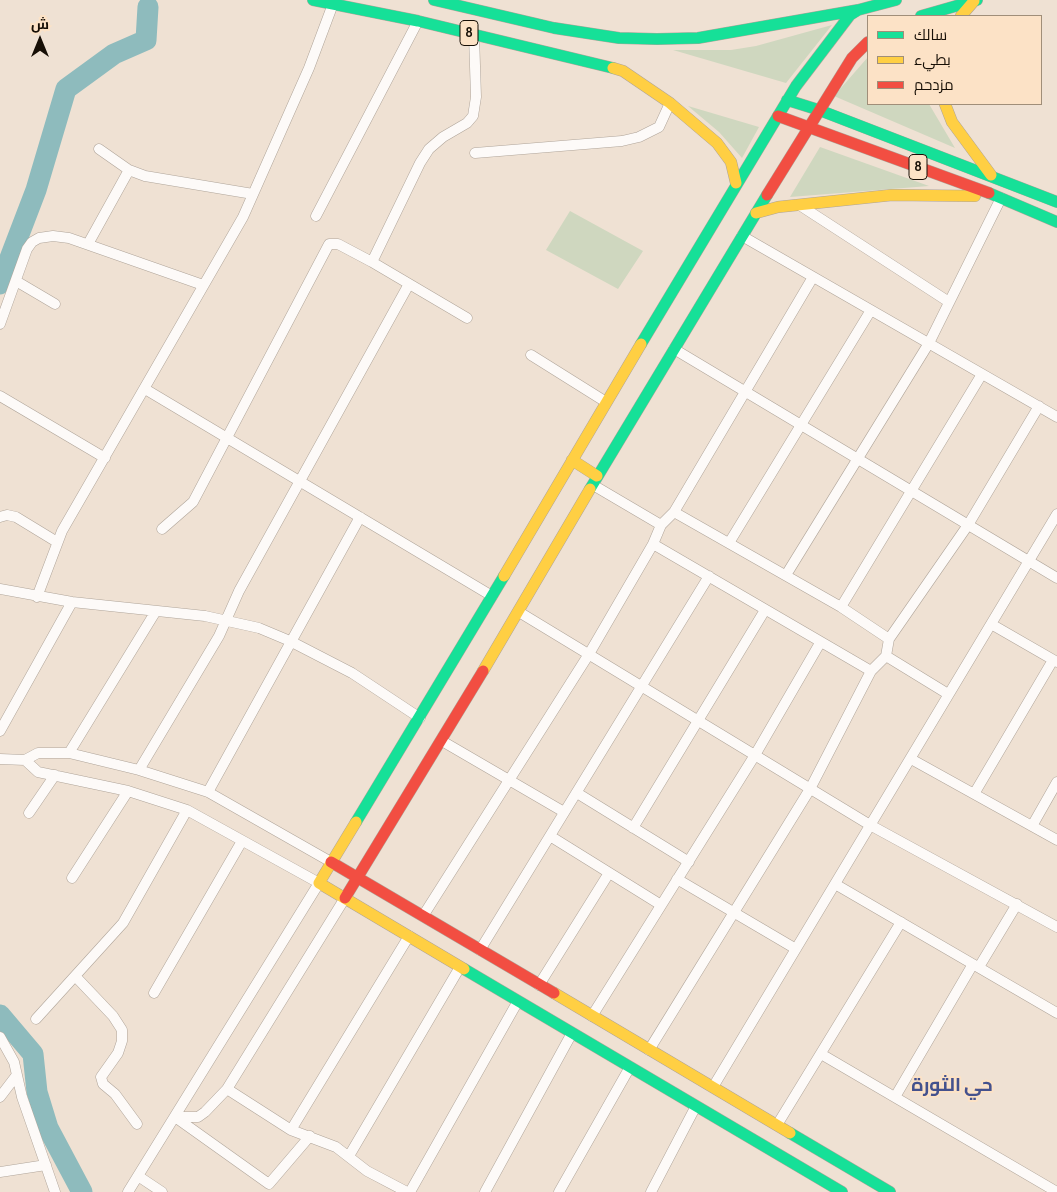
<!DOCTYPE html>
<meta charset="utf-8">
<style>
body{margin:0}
#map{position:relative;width:1057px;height:1192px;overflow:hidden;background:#efe1d3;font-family:"Sofia Sans Condensed",Cairo,sans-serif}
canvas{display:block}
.legend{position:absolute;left:867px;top:15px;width:175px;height:90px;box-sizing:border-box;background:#fce2c6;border:1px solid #a08e79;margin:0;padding:6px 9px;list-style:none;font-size:15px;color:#170f06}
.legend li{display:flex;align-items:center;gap:10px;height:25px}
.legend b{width:25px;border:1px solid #a08e79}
.north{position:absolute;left:15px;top:15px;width:50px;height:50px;-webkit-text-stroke:4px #fce2c6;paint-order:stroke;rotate:0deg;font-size:14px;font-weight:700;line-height:20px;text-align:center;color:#170f06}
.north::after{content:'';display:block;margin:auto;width:18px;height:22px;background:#170f06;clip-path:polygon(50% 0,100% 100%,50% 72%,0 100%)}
</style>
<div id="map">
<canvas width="1057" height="1192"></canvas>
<ul class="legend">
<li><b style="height:6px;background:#16e098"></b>سالك</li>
<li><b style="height:6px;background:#ffcf43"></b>بطيء</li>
<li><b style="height:6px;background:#f24e42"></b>مزدحم</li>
</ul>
<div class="north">ش</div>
</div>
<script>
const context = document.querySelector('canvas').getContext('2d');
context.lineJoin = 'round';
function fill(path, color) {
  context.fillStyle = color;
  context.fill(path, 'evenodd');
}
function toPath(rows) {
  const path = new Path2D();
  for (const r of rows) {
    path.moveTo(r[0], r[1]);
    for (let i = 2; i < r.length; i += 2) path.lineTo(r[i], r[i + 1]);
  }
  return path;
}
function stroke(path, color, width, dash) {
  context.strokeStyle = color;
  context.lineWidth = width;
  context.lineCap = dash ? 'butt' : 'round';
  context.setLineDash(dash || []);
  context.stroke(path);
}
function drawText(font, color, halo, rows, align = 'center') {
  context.font = font + ' "Sofia Sans Condensed",Cairo,sans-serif';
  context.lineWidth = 4;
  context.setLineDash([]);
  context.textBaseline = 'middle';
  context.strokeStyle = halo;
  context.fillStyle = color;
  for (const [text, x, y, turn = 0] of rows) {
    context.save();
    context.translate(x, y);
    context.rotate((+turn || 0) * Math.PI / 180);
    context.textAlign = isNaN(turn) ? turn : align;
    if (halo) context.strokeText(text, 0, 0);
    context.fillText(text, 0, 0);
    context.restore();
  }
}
fill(toPath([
 [832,25,786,83,673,50,731,50,756,46],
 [868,57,868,104,929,104,955,148,834,96],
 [688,106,759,127,742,158,719,132],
 [820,147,929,186,790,197],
 [570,211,643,251,618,289,546,250]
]), '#cfd7bf');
stroke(toPath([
 [0,284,36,190,66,89,114,54,146,40,148,7],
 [0,1015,33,1054,37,1092,48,1128,82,1192]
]), '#8ebbbd', 21);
const street = toPath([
 [99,149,129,170,145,176,253,194],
 [475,153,622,141,639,137,659,127,670,103],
 [801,206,949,302],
 [316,216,418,21],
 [742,236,1057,417],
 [88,244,129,170],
 [372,262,420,163,429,149,443,137,467,123,473,116,476,97,474,35],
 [16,281,55,304],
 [0,324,27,249,32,242,39,238,53,236,69,238,203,285],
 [674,349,1057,578],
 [531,355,606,402],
 [145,389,492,596],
 [0,396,105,458],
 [593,485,661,525],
 [674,512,841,607,889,639],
 [0,517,7,515,16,517,57,542],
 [162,529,193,502,329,244,338,244,372,262,467,318],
 [729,543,871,310],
 [653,544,871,671],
 [786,575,929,343,1001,198],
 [0,589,72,602,205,616,259,628,290,641,352,673,420,718],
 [37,597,62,531,243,217,309,68,333,4],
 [841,607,982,374],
 [519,612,870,825,1057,927],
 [991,624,1057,662],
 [886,656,948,694],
 [0,731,72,602],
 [442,741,564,812],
 [69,753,156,611],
 [0,759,25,760,38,753,69,753,139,770,208,792,331,862],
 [911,759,1057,840],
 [25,760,38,772,128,791,187,810,319,883,128,1192],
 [139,770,219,636,239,591,409,284],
 [208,792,360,517],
 [577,793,689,862],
 [974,794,1053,660],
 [29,813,55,775],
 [1032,826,1057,782],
 [633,828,765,610],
 [550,836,661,905],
 [72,878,128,791],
 [677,879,796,949],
 [835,884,1057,1013],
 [423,916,589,654,653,544,661,525,674,512,813,277],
 [480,950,709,576],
 [979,967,1017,904],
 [76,977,113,1016,122,1030,122,1041,118,1053,101,1077,103,1084,115,1094,137,1124],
 [539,985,609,873],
 [154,993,242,841],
 [592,1016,755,755,820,643],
 [36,1019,123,923,187,810],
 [0,1037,14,1062,22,1097,55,1192],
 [649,1050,810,789,871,671,886,656,889,639,968,525,1039,406],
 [821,1054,1057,1192],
 [713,1087,1057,514],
 [227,1089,291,1130,336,1147,367,1171,407,1192],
 [0,1097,16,1076],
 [895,1097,973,964],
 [175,1117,198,1117,205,1112,227,1089,345,898],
 [175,1117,269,1184,310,1136],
 [777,1125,901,922],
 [291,1130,409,936],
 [349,1156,460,967],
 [0,1172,46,1165],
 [138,1176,162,1192],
 [410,1192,518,1001],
 [485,1192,572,1033],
 [559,1192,630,1067],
 [651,1192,696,1106]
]);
const fast = toPath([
 [313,0,418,21,613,68],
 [434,0,554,28,619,38,657,39,698,38,858,10],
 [921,16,977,0],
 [787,100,819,110,1057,202],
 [989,193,1057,222],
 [641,344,796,86,850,15,858,10,896,0],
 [590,489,767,195],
 [356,822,504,576],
 [464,969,842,1192],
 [790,1133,890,1192]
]);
const slow = toPath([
 [961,16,974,1],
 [613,68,623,71,670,103,717,143,731,162,736,183],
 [945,104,952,122,991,175],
 [756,213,778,207,892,195,975,196],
 [572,460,597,476],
 [504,576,641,344],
 [483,671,590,489],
 [356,822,319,883,464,969],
 [554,993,790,1133]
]);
const jam = toPath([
 [778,116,989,193],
 [767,195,852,58,868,42],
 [331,862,554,993],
 [345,898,483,671]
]);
stroke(street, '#afa499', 11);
stroke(fast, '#afa499', 12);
stroke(slow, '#afa499', 12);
stroke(jam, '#afa499', 12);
stroke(street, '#fdfaf8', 10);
stroke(fast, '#16e098', 11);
stroke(slow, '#ffcf43', 11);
stroke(jam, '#f24e42', 11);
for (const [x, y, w] of [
 [469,33,18],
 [918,167,18]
]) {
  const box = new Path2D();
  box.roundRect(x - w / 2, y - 12.5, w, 25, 4);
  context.fillStyle = '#fce2c6';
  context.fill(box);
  stroke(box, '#170f06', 1);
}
drawText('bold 15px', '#170f06', null, [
 ["8",469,33],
 ["8",918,167]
]);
drawText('bold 19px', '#44518d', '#fce2c6', [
 ["حي الثورة",952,1086]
]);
</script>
